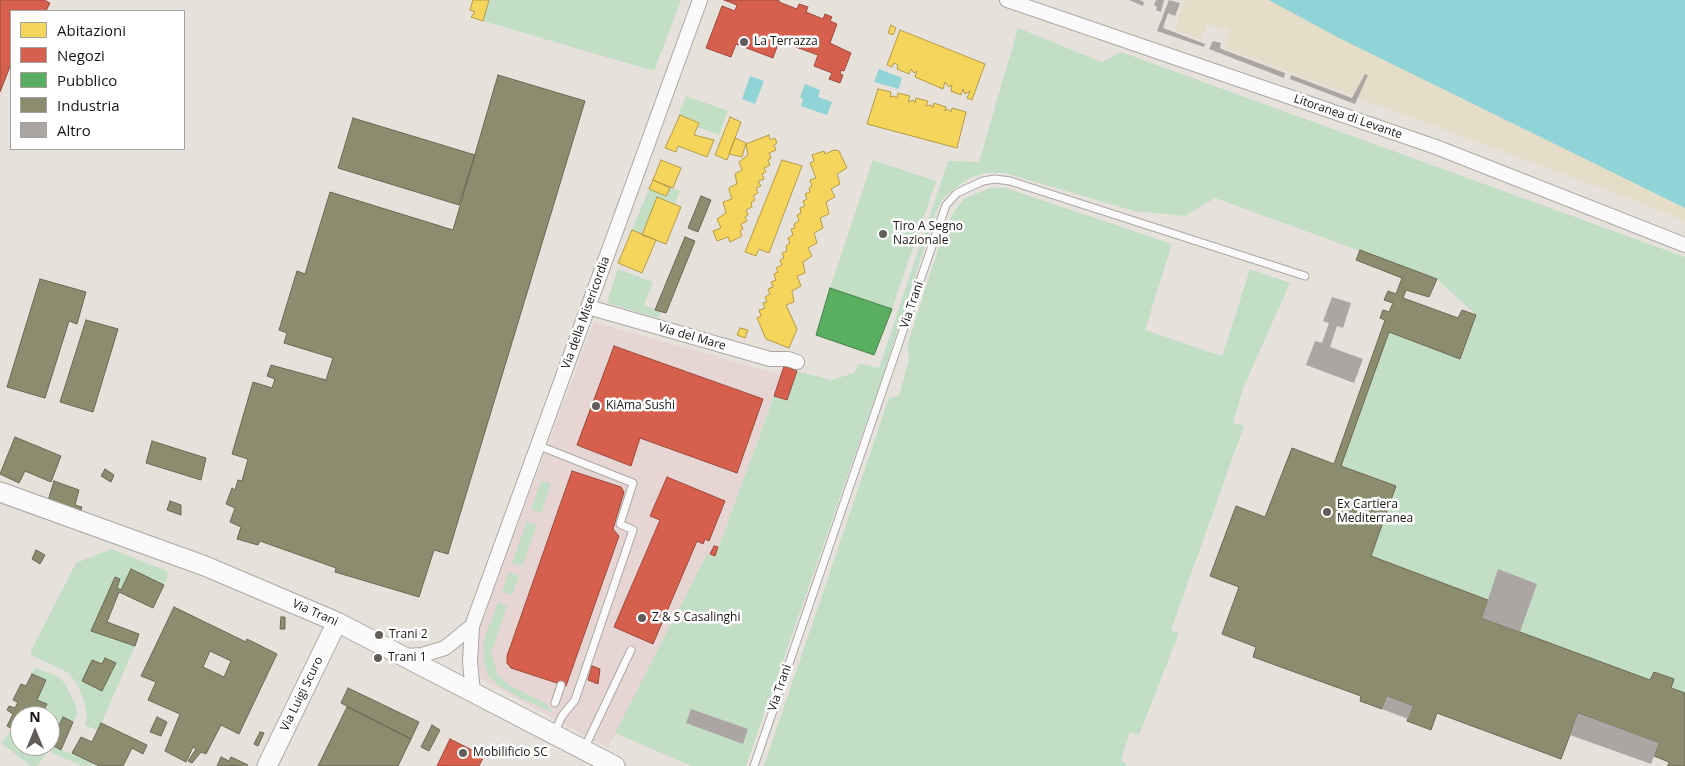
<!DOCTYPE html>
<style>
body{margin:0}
#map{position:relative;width:1685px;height:766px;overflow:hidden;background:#e7e1dc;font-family:"Open Sans",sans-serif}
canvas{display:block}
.legend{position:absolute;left:10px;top:10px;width:175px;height:140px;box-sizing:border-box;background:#fff;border:1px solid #a3a1a0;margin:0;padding:6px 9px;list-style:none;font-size:15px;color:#191512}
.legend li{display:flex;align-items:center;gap:10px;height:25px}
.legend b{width:25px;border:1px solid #a3a1a0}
.north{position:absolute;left:10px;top:706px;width:50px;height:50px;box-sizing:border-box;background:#fff;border:1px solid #a3a1a0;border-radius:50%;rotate:0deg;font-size:14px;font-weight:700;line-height:20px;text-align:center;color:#191512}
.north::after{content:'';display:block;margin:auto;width:18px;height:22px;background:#615c59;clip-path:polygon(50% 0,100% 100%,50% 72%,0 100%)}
</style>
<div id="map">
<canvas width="1685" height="766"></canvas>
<ul class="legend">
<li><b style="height:14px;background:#f6d55c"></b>Abitazioni</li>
<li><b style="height:14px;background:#d6604d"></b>Negozi</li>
<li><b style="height:14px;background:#5aae61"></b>Pubblico</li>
<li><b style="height:14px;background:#8c8c6e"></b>Industria</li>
<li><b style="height:14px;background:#aba6a4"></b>Altro</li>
</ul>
<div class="north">N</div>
</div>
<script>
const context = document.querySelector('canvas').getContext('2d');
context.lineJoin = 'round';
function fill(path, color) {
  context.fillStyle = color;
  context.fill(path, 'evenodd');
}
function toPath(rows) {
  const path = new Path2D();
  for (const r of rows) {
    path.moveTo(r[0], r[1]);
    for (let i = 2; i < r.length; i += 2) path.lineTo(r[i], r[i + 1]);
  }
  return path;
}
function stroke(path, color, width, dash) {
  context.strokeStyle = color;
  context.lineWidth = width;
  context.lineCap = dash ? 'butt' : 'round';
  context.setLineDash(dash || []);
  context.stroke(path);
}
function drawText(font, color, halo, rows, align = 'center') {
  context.font = font + ' "Open Sans",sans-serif';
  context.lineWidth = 5;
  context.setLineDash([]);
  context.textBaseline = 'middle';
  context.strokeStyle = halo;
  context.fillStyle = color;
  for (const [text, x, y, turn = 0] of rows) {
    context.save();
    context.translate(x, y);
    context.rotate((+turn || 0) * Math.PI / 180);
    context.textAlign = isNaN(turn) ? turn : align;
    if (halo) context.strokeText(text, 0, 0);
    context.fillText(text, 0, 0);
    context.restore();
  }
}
fill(toPath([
 [594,322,781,375,715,557,707,554,608,748,481,679,476,660,476,636]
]), '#e6d5d3');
fill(toPath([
 [489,0,681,0,654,71,483,21],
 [1018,28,1102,62,1121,52,1685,257,1685,693,1671,688,1673,679,1655,673,1650,680,1482,618,1488,600,1371,556,1396,486,1341,466,1389,332,1460,359,1476,315,1437,279,1215,198,1185,216,1134,211,1005,173,985,173,970,178,952,190,942,200,936,212,883,375,746,766,692,766,615,733,707,554,715,557,774,396,787,400,797,371,831,380,854,373,859,363,879,368,948,161,979,162],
 [686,96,728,111,719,135,697,127,699,122,680,116,675,124],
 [873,160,936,181,892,309,830,288],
 [670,188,680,191,675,204,657,197,642,235,632,230,649,189,666,196],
 [990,188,1006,188,1172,244,1145,330,1222,356,1250,269,1290,283,1244,386,1233,423,1244,426,1171,630,1179,633,1139,735,1130,732,1121,761,1126,763,1125,766,764,766,889,398,899,396,909,360,908,343,946,225,957,207,965,198],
 [618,269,653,282,644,305,661,312,658,318,607,303],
 [541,481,551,484,541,513,531,509],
 [527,521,537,525,522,566,512,563],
 [111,549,167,571,168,577,164,585,131,569,121,590,117,588,120,579,115,577,92,631,135,646,98,731,85,725,87,714,83,699,78,686,69,673,31,655,31,651,76,563],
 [509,572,519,576,512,595,502,592],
 [498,602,507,606,491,653,498,675,509,685,547,704,553,713,514,695,498,685,488,675,484,663,483,642],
 [35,668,55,675,64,682,75,704,77,714,73,722,63,717,50,744,50,716,41,716,46,704,37,700,46,680,32,674],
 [12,729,20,733,20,746,50,745,95,764,82,766,48,751,37,766,31,766,1,743]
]), '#c2dfc5');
fill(toPath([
 [1185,0,1284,0,1685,196,1685,222,1641,203,1224,48,1229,30,1207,24,1201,40,1174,29]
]), '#e5ddc7');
fill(toPath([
 [1269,0,1685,0,1685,208,1339,38],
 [879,69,902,78,899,89,874,82],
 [750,76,764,81,755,104,742,99],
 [805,84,820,90,818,97,832,102,827,115,801,106,803,99,800,97]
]), '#90d4d8');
const homes = toPath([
 [473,0,489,0,483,21,471,17,475,12,470,10,473,0],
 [891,25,896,28,893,35,888,33,891,25],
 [900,30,985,64,972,100,967,98,970,91,965,94,963,89,961,95,951,91,952,85,949,87,945,82,943,89,915,77,917,71,914,73,911,69,909,74,897,69,898,65,894,63,892,67,887,65,900,30],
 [878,89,891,92,890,97,894,96,897,98,898,93,910,96,908,102,913,100,915,103,916,98,928,101,926,106,931,105,933,108,934,103,946,107,945,111,948,109,951,112,952,108,966,112,957,148,867,124,878,89],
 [680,115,699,123,694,135,714,140,707,157,678,146,676,152,665,148,680,115],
 [730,117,741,122,727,160,715,155,730,117],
 [769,135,770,140,775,138,777,143,774,145,776,150,769,153,771,158,768,160,770,165,764,168,766,172,762,174,764,179,758,181,761,186,756,188,758,193,753,196,755,200,751,203,752,207,746,210,748,215,745,217,747,221,741,224,743,229,740,231,742,236,730,242,728,237,717,241,713,231,721,228,717,219,726,213,723,202,732,199,729,190,730,187,737,184,735,174,742,170,739,162,748,155,746,144,769,135],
 [735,138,746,143,742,157,729,154,735,138],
 [834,150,839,151,847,168,837,174,840,184,831,189,835,197,826,202,829,214,820,218,823,228,814,233,817,243,808,248,812,256,803,262,805,273,797,276,801,286,792,291,794,302,786,305,797,329,789,348,766,339,757,318,761,316,759,310,765,308,763,303,767,302,765,297,770,294,768,289,773,287,771,282,776,280,774,274,778,272,776,268,782,265,780,260,784,258,782,253,787,251,786,246,790,243,788,238,793,235,791,229,795,228,794,224,799,221,797,215,801,213,800,208,805,206,803,201,807,199,805,194,810,192,809,188,812,186,810,180,816,178,810,163,814,161,812,155,824,151,825,154,834,150],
 [661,160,681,168,673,188,653,180,661,160],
 [782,160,802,166,769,253,759,249,756,256,745,252,782,160],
 [653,180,670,188,666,196,649,189,653,180],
 [657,197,681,207,666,244,642,235,657,197],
 [632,230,656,240,642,273,618,263,632,230],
 [740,328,748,330,745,338,737,335,740,328]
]);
fill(homes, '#f6d55c');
stroke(homes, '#b49b46', 1);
const shops = toPath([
 [0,0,44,0,50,3,46,11,11,11,11,64,0,92,0,0],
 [724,0,779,0,779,2,797,9,799,4,808,7,806,12,823,19,825,14,832,17,830,21,837,24,830,43,851,53,844,71,841,70,840,74,843,75,840,83,829,79,832,73,814,66,818,55,779,41,773,58,736,44,731,57,706,48,722,6,735,11,737,5,724,0],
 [614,346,763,399,737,473,640,438,631,466,577,445,614,346],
 [784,366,797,371,787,400,774,396,784,366],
 [572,471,621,487,624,492,613,529,619,536,566,686,511,668,507,663,507,656,572,471],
 [667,477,725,501,709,541,705,539,703,544,697,541,653,644,614,627,660,520,650,516,667,477],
 [714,546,718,547,715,556,710,554,714,546],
 [592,666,600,669,598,684,588,680,592,666],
 [450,739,484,756,479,766,437,766,450,739]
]);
fill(shops, '#d6604d');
stroke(shops, '#9d4a3b', 1);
const public = toPath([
 [830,288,892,309,874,355,816,335,830,288]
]);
fill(public, '#5aae61');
stroke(public, '#468049', 1);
const industry = toPath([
 [498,75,585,101,448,554,434,550,419,597,335,572,336,568,260,541,258,545,237,539,241,527,230,522,235,508,226,504,232,488,235,490,238,480,242,481,248,459,232,454,253,382,272,388,275,379,267,376,271,365,326,380,333,358,284,343,287,333,279,330,297,271,305,274,330,192,453,230,498,75],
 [353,118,475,155,459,205,338,168,353,118],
 [701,196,711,200,698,232,688,228,701,196],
 [685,237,695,241,666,313,655,310,685,237],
 [1360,250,1437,279,1429,297,1406,290,1403,298,1458,318,1462,310,1476,315,1460,359,1389,332,1341,466,1396,486,1371,556,1488,600,1482,618,1650,680,1654,672,1674,679,1671,688,1685,693,1685,766,1668,766,1669,762,1654,756,1659,743,1578,713,1561,759,1437,713,1431,730,1407,721,1413,706,1387,696,1382,709,1360,701,1361,696,1253,657,1256,647,1222,634,1239,587,1210,576,1236,506,1265,517,1292,448,1334,464,1385,320,1380,318,1383,310,1389,312,1393,303,1384,300,1388,291,1396,294,1402,278,1356,260,1360,250],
 [40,279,86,292,77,324,69,321,45,398,7,387,40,279],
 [86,320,118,329,93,412,60,402,86,320],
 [15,437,61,456,51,482,25,471,19,483,0,474,15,437],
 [152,441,206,458,201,480,146,463,152,441],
 [105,469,114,475,111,482,101,476,105,469],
 [54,481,79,490,75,505,82,507,81,510,48,501,54,481],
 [170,501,181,505,181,515,167,510,170,501],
 [36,550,45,555,40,564,32,559,36,550],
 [131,569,164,585,153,608,119,592,107,622,139,634,135,646,91,631,115,577,120,579,117,588,121,590,131,569],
 [174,607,246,642,247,639,277,654,239,734,221,725,206,754,201,752,192,763,188,761,196,749,193,747,186,762,165,751,180,714,148,700,156,682,141,676,174,607],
 [210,651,231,661,224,677,203,667,210,651],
 [281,617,285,617,285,629,280,629,281,617],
 [105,658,116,663,102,691,82,681,92,660,102,664,105,658],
 [32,674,46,680,37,700,47,704,41,716,20,716,20,733,7,726,13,714,7,710,9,706,15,708,18,702,13,700,21,684,26,686,32,674],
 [348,688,419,722,411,739,341,703,348,688],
 [347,707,411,739,398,766,318,766,347,707],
 [63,717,73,722,61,750,50,744,63,717],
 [157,717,167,722,161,736,150,732,157,717],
 [101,723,147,745,143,754,132,748,123,766,99,766,72,753,81,737,92,742,101,723],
 [432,725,440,730,429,751,421,747,432,725],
 [260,732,264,733,258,746,254,744,260,732],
 [221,757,229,761,231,757,248,765,217,766,221,757]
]);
fill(industry, '#8c8c6e');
stroke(industry, '#6a6852', 1);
fill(toPath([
 [1129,0,1139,0,1144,2,1143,6],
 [1156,0,1164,0,1161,12,1156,10,1157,7,1154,5],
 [1169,0,1180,3,1175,16,1168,13,1163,28,1205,44,1204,47,1157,31],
 [1213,41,1221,43,1220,48,1224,50,1285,73,1284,78,1209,49],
 [1365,74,1368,75,1355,104,1290,79,1291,75,1352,98],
 [1332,297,1351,303,1343,328,1337,326,1330,347,1363,359,1354,383,1306,365,1315,341,1322,343,1329,323,1323,321],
 [1498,569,1537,584,1520,632,1482,618],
 [1387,696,1413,706,1408,719,1382,709],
 [691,709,748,729,743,744,686,723],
 [1578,713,1659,743,1651,764,1570,735]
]), '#aba6a4');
const service = toPath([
 [537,445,633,483,620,524,633,530,575,700,562,716,554,733],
 [555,703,561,685],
 [584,749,631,650],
 [754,766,946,205,957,193,983,181,995,179,1010,181,1305,276]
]);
const minor = toPath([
 [1007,0,1436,147,1685,245],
 [588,307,770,359,788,359,797,362],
 [404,656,422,655,445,648,472,626],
 [473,692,470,662,472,626,700,0]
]);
const secondary = toPath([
 [0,492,205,566,337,622,615,766],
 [267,766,337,622]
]);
stroke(service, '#aca7a3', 9);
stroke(minor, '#aca7a3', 16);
stroke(secondary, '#aca7a3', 21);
stroke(service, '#fbfafa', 7);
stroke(minor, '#fbfafa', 14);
stroke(secondary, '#fbfafa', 19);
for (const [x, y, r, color] of [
 [744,42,5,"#615c59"],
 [883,234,5,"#615c59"],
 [596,406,5,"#615c59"],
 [1327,512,5,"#615c59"],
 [642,618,5,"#615c59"],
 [379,635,5,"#615c59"],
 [378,658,5,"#615c59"],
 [463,753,5,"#615c59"]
]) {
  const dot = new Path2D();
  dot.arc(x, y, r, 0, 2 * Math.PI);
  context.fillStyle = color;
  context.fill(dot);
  stroke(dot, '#fff', 2);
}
drawText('12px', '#191512', '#fff', [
 ["La Terrazza",754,42],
 ["Tiro A Segno",893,227],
 ["Nazionale",893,241],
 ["KiAma Sushi",606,406],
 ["Ex Cartiera",1337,505],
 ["Mediterranea",1337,519],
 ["Z & S Casalinghi",652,618],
 ["Trani 2",389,635],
 ["Trani 1",388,658],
 ["Mobilificio SC",473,753]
], 'left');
drawText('12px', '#191512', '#fff', [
 ["Litoranea di Levante",1348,117,19],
 ["Via Trani",912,305,-71],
 ["Via della Misericordia",586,313,-70],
 ["Via del Mare",692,337,16],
 ["Via Trani",315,613,24],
 ["Via Trani",780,688,-71],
 ["Via Luigi Scuro",302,694,-64]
]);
</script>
